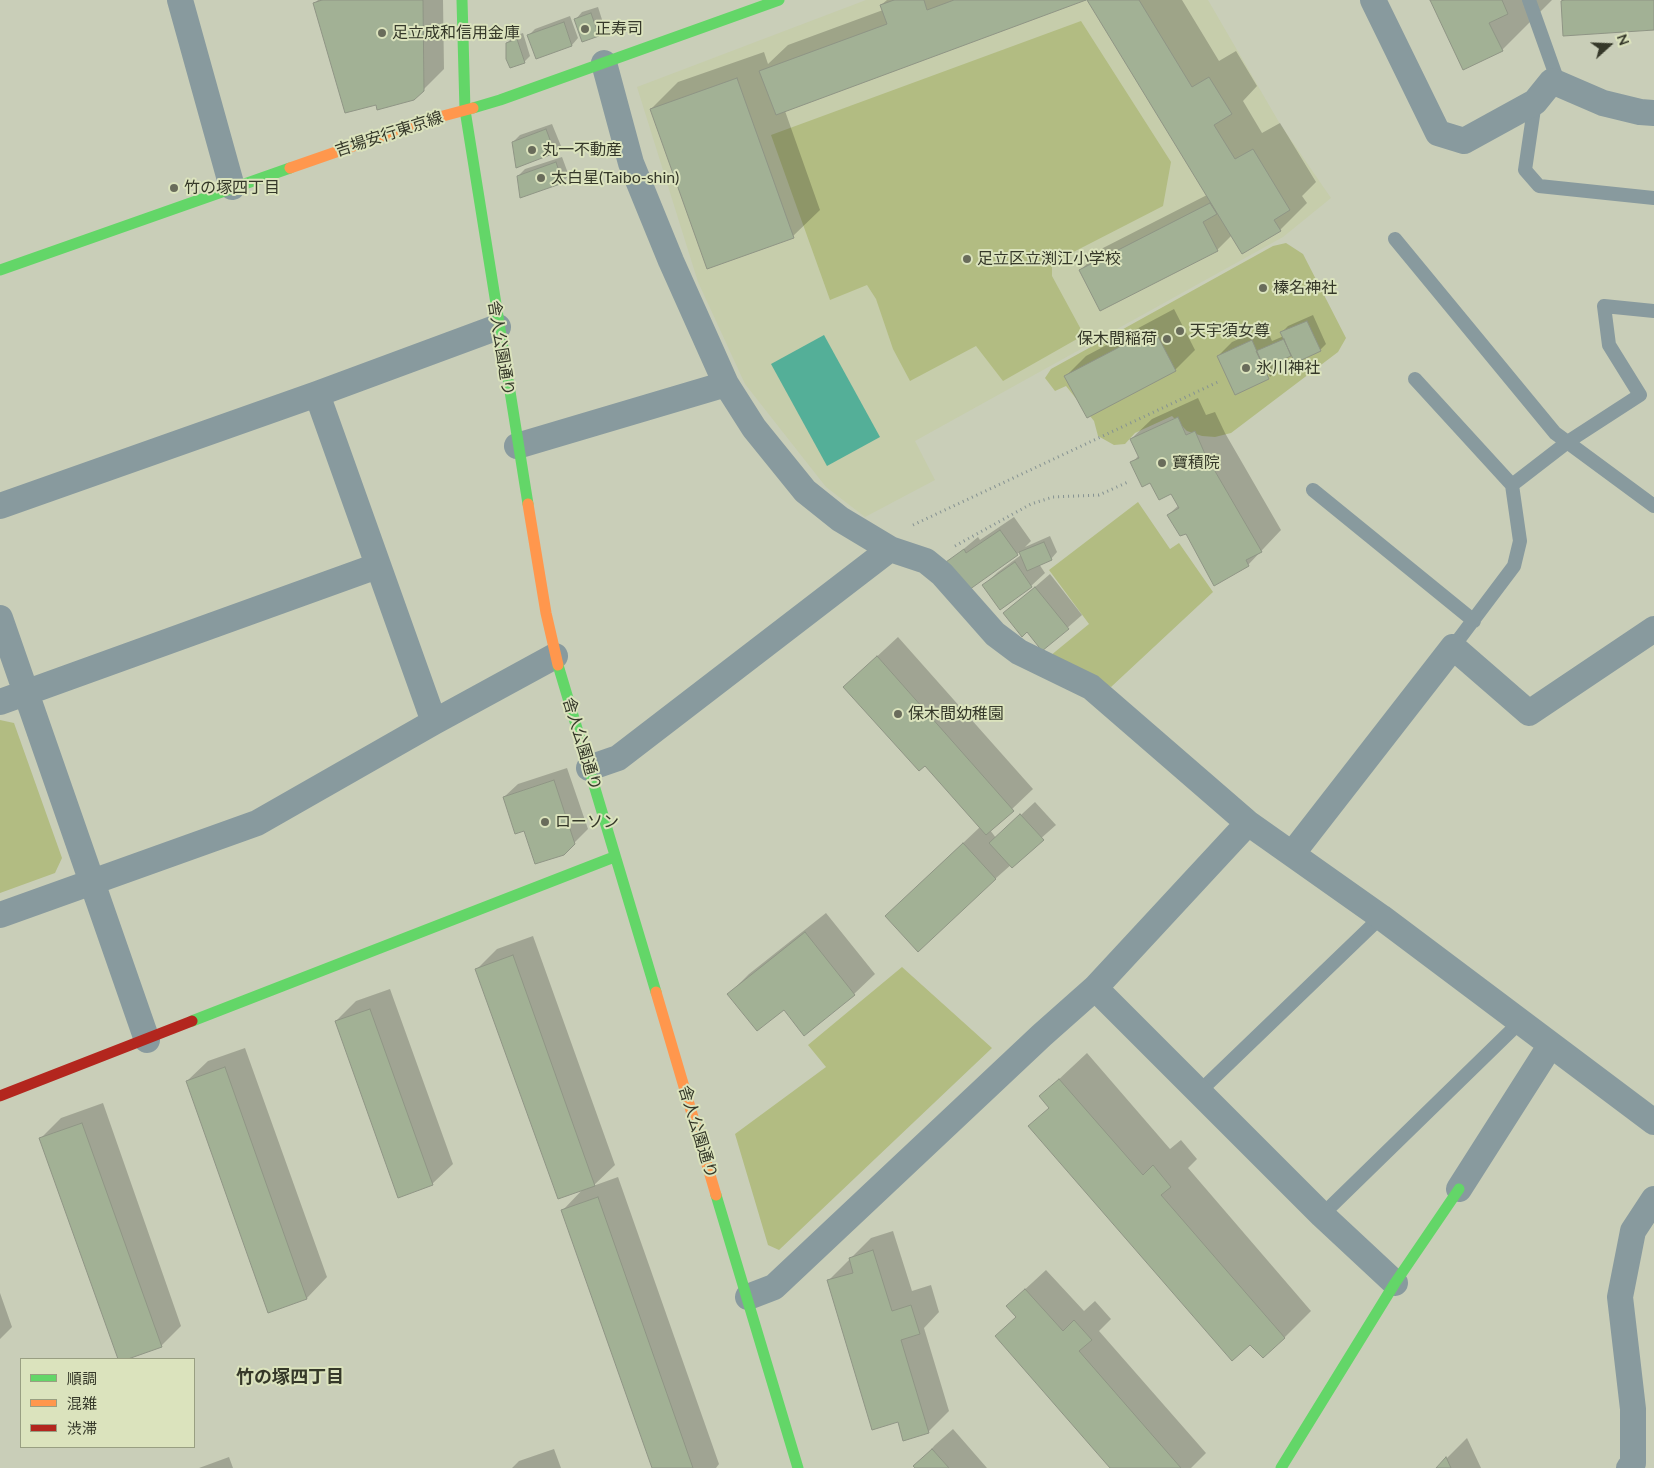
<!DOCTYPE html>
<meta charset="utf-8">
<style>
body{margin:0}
#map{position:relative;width:1654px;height:1468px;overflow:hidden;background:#c9ceb8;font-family:Lato,"Noto Sans JP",sans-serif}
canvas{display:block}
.legend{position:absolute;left:20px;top:1358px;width:175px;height:90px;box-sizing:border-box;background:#dbe3bd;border:1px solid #999f82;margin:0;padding:6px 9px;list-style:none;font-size:15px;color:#353829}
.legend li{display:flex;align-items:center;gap:10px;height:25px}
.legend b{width:25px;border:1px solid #999f82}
.north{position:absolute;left:1584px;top:20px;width:50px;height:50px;-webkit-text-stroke:4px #dbe3bd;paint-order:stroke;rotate:70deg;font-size:14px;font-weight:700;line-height:20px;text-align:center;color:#353829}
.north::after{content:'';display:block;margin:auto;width:18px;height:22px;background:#353829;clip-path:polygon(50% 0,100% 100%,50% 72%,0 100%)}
</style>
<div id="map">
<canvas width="1654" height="1468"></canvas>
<ul class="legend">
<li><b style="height:6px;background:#63d668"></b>順調</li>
<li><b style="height:6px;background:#ff974d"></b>混雑</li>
<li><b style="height:6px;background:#b3261e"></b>渋滞</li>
</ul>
<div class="north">N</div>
</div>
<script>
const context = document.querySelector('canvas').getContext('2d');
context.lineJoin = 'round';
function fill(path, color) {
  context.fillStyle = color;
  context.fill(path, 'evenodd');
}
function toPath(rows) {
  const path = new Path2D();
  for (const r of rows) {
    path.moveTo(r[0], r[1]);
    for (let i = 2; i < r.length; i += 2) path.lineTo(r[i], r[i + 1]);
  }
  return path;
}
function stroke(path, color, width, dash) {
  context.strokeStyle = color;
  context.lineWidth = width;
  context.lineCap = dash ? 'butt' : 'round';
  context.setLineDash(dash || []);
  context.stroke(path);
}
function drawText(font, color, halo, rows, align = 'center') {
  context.font = font + ' Lato,"Noto Sans JP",sans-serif';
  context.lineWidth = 4;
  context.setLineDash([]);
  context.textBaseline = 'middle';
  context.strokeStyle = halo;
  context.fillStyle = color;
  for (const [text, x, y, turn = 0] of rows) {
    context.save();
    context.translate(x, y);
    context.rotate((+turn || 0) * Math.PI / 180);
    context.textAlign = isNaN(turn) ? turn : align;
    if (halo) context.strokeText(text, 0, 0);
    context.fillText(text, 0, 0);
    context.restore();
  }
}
fill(toPath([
 [866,0,1208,0,1280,124,1331,198,1283,237,915,441,935,480,865,517,826,487,745,384,698,282,637,87]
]), '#c6cdab');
fill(toPath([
 [1081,21,1171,162,1163,206,1052,263,1052,276,1084,335,1003,381,976,346,910,381,893,349,876,299,867,285,830,300,771,135],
 [1286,243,1303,254,1346,338,1338,352,1231,433,1215,437,1202,436,1187,431,1172,416,1135,433,1125,444,1114,445,1098,436,1094,421,1066,386,1055,391,1045,378,1051,369,1273,246],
 [1138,502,1170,549,1179,543,1213,592,1111,687,1050,656,1089,624,1049,570],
 [0,720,14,723,62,858,55,873,0,893],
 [902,967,992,1048,779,1250,768,1245,735,1134,826,1067,808,1045]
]), '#b2bc82');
fill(toPath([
 [824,335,880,437,827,466,771,364]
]), '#54af98');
fill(toPath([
 [318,0,443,0,444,69,414,99,376,104,315,3],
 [887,0,1083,0,785,111,820,210,793,236,651,109,678,82,764,52,768,64,788,45,883,10,881,5],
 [1089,0,1182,0,1219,61,1236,51,1257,86,1243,101,1262,133,1280,123,1316,182,1302,196,1307,203,1280,230,1232,235,1217,250,1081,270,1101,249,1207,195],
 [1431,0,1552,0,1502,50],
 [598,7,605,29,598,35,576,19,582,12],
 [570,16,578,38,572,45,537,57,529,35,535,29],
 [523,33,530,56,524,62,507,43,514,36],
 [552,124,561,146,555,152,513,142,520,135],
 [562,157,569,176,562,182,518,176,525,169],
 [1174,309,1195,350,1175,370,1066,376,1086,356],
 [1313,315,1326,344,1320,350,1292,355,1280,359,1282,365,1270,377,1265,366,1218,356,1232,342,1266,327,1272,341,1284,336,1282,332,1288,326],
 [1198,398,1206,415,1215,412,1225,433,1281,530,1248,565,1186,532,1168,515,1179,505,1172,492,1151,481,1132,463,1139,455,1131,439,1152,419],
 [1014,517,1031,541,1025,547,1050,536,1057,552,1051,559,1039,564,1045,573,1031,586,984,585,998,572,1021,555,1020,552,967,590,948,562,978,537,980,540],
 [1050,574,1082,615,1042,650,1028,631,1005,613],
 [898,637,1033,789,990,830,996,838,1035,802,1056,825,995,879,907,896,980,827,925,764,844,687],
 [567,768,588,829,563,854,504,797,518,784],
 [826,913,875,974,854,994,805,1034,784,1008,729,994,749,974],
 [533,936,615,1165,593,1186,618,1177,719,1464,716,1468,653,1468,563,1210,584,1188,477,969,497,949],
 [390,989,453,1164,432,1184,336,1021,356,1001],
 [245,1048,327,1277,307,1298,269,1311,187,1081,208,1061],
 [1087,1053,1170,1149,1181,1140,1197,1159,1188,1168,1311,1311,1284,1338,1030,1126,1050,1107,1041,1096],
 [103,1103,181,1326,161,1346,124,1359,119,1359,41,1138,61,1118],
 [893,1231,912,1291,931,1285,939,1312,924,1328,949,1411,928,1432,898,1420,828,1281,871,1238],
 [1046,1270,1084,1311,1095,1301,1111,1319,1099,1331,1206,1453,1191,1468,1112,1468,996,1336,1017,1316,1007,1306],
 [0,1293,12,1327,0,1339],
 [953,1429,987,1468,914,1468,935,1445],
 [1467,1438,1481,1468,1438,1468,1447,1458],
 [554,1449,561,1468,512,1468,519,1461],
 [229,1457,233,1468,199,1468]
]), '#0003');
const building = toPath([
 [322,0,423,0,424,91,414,100,377,110,376,105,345,113,313,3,322,0],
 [894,0,924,0,927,10,954,0,1086,0,776,115,759,71,887,24,880,5,894,0],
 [1087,0,1139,0,1192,87,1209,77,1232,114,1214,125,1235,159,1253,149,1290,210,1274,220,1281,231,1242,254,1087,0],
 [1430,0,1502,0,1508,14,1489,23,1503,51,1463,70,1430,0],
 [1564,0,1654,0,1654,30,1563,36,1561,1,1564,0],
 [591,13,599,36,582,42,574,19,591,13],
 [564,22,572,46,536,59,527,35,564,22],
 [517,39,525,63,510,68,506,59,506,43,517,39],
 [737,78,794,238,707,269,650,109,737,78],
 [546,129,555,153,516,168,512,142,546,129],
 [556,162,563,183,520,198,517,176,556,162],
 [1210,203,1217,214,1203,222,1218,251,1100,311,1079,270,1210,203],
 [1307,321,1321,351,1295,363,1280,332,1307,321],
 [1154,329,1176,371,1087,418,1064,376,1154,329],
 [1284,339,1291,356,1264,368,1256,351,1284,339],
 [1252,340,1269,379,1235,395,1217,356,1252,340],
 [1178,417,1186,435,1195,431,1205,454,1262,552,1246,560,1249,566,1214,586,1186,534,1180,536,1167,515,1179,508,1171,494,1159,500,1150,483,1142,487,1130,462,1139,458,1130,439,1178,417],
 [1000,530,1018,555,966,592,946,562,964,549,966,553,1000,530],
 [1044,542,1052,560,1027,571,1019,552,1044,542],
 [1015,562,1032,587,1000,610,982,585,1015,562],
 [1035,587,1069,629,1042,651,1027,632,1022,637,1003,613,1035,587],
 [877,656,1014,811,986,835,925,766,919,771,843,687,877,656],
 [554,780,575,844,564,855,535,864,524,831,515,834,503,797,554,780],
 [1020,814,1044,840,1012,868,989,843,1020,814],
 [963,843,996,879,918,952,885,916,963,843],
 [805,932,855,995,804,1036,784,1010,757,1031,727,994,805,932],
 [513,955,595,1186,558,1199,475,969,513,955],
 [370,1009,433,1185,398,1198,335,1021,370,1009],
 [225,1067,307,1299,268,1313,186,1081,225,1067],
 [1059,1079,1143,1175,1153,1165,1171,1187,1161,1195,1285,1338,1263,1358,1250,1345,1232,1361,1028,1126,1049,1108,1039,1096,1059,1079],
 [82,1123,162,1347,128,1359,118,1359,39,1138,82,1123],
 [598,1197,693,1468,652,1468,561,1210,598,1197],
 [873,1250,892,1311,911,1305,920,1334,901,1340,929,1433,903,1441,898,1422,872,1430,827,1280,853,1273,849,1258,873,1250],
 [1025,1289,1063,1331,1074,1320,1092,1340,1079,1351,1181,1468,1110,1468,995,1336,1016,1317,1006,1306,1025,1289],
 [932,1449,949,1468,915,1468,913,1466,932,1449],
 [1446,1457,1451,1468,1436,1468,1446,1457]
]);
fill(building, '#a2b195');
stroke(building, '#8f9585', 1);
stroke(toPath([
 [913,525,1220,381],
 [955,546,1031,504,1053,497,1099,495,1128,482]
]), '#859292', 3, [1, 4]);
stroke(toPath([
 [1529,0,1555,73,1552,81],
 [1535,102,1525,170,1539,186,1654,198],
 [1395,239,1555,433,1654,506],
 [1415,379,1512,485,1520,541,1514,566,1453,647],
 [1512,485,1569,441,1640,395,1609,345,1604,306,1654,311],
 [1313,490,1474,621],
 [1198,1093,1381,917],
 [1322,1215,1519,1023]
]), '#889a9e', 14);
stroke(toPath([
 [180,0,232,187],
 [1373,0,1438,133,1464,141,1535,102,1552,81,1603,103,1640,112,1654,113],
 [604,63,631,163,671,261,726,384,754,428,805,491,840,519,890,549,926,561,942,574,995,634,1019,652,1091,687,1248,823,1381,917,1654,1122],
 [317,394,434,722],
 [517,446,726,384],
 [0,506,317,394,498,327],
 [0,618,147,1040],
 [0,702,377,566],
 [589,768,618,758,890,549],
 [1292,854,1453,647,1529,713,1654,629],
 [0,915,257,823,434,722,555,656],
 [1095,988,1322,1215,1395,1283],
 [1459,1189,1550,1046],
 [748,1297,774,1287,1042,1035,1095,988,1248,823],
 [1629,1468,1633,1463,1633,1409,1620,1297,1633,1231,1654,1199]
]), '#889a9e', 26);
stroke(toPath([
 [462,0,465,110,528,504],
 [473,108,500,100,779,0],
 [0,270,290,168],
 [558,665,656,992],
 [192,1021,614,857],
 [716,1195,798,1468],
 [1281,1468,1395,1283,1459,1189]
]), '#63d668', 11);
stroke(toPath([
 [290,168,428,120,473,108],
 [528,504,546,613,558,665],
 [656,992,716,1195]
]), '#ff974d', 11);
stroke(toPath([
 [0,1096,192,1021]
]), '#b3261e', 11);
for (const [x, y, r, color] of [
 [585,29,5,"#696c5b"],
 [382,33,5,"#696c5b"],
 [532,150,5,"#696c5b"],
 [541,178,5,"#696c5b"],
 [174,188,5,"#696c5b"],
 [967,259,5,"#696c5b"],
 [1263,288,5,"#696c5b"],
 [1180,331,5,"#696c5b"],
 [1167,339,5,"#696c5b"],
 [1246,368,5,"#696c5b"],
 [1162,463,5,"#696c5b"],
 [898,714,5,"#696c5b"],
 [545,822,5,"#696c5b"]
]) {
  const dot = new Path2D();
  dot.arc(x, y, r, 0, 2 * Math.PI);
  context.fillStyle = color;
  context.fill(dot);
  stroke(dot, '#dbe3bd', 2);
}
drawText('16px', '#353829', '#dbe3bd', [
 ["正寿司",595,29],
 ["足立成和信用金庫",392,33],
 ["丸一不動産",542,150],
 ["太白星(Taibo-shin)",551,178],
 ["竹の塚四丁目",184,188],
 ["足立区立渕江小学校",977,259],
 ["榛名神社",1273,288],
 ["天宇須女尊",1190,331],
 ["保木間稲荷",1157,339,"right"],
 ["氷川神社",1256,368],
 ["寶積院",1172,463],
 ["保木間幼稚園",908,714],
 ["ローソン",555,822]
], 'left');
drawText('16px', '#353829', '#dbe3bd', [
 ["吉場安行東京線",389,134,-18],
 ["舎人公園通り",501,348,81],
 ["舎人公園通り",582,744,73],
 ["舎人公園通り",698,1132,73]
]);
drawText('bold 18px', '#353829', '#dbe3bd', [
 ["竹の塚四丁目",290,1377]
]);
</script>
